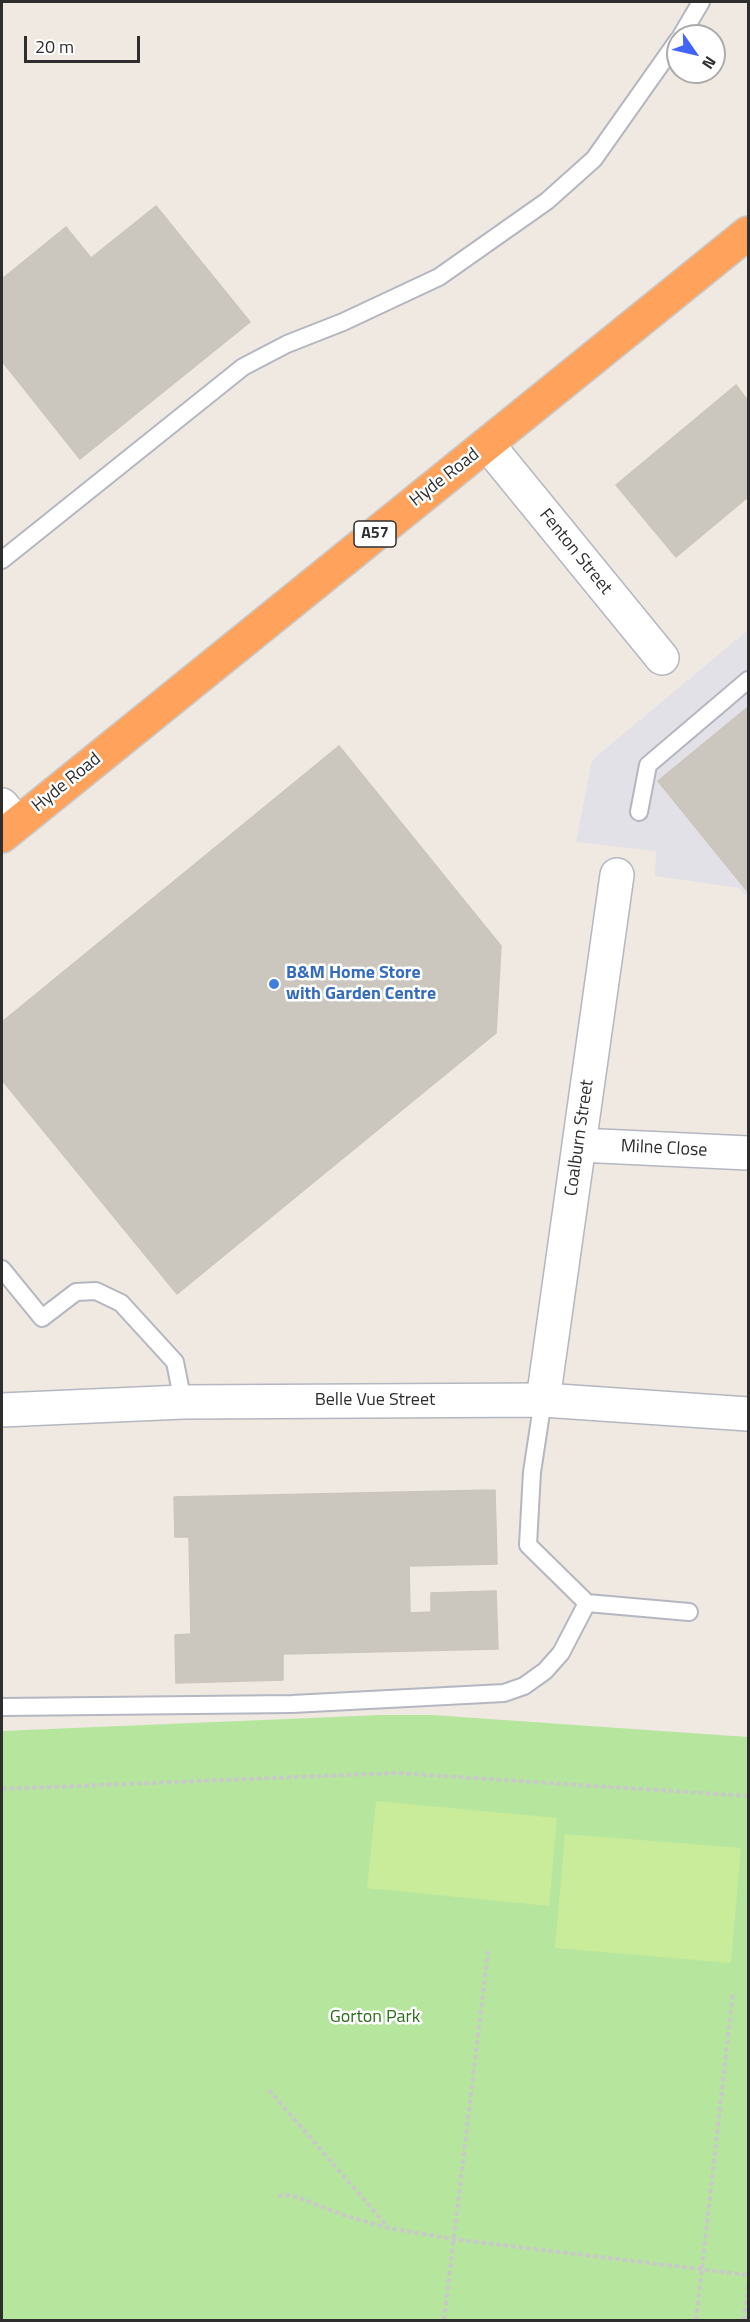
<!DOCTYPE html>
<style>
body{margin:0}
#map{position:relative;width:750px;height:2322px;overflow:hidden;background:#efe9e1;font-family:"Titillium Web",sans-serif}
canvas{display:block}
.frame{position:absolute;inset:0;border:3px solid #2e2e2e;pointer-events:none}
.north{position:absolute;left:666px;top:24px;width:60px;height:60px;box-sizing:border-box;background:#fff;border:2px solid #ababab;border-radius:50%;rotate:124deg;font-size:16px;font-weight:700;line-height:24px;text-align:center;color:#2e2e2e}
.north::after{content:'';display:block;margin:auto;width:21px;height:27px;background:#4264fb;clip-path:polygon(50% 0,100% 100%,50% 72%,0 100%)}
.scale{position:absolute;left:24px;top:36px;width:116px;height:27px;box-sizing:border-box;border:3px solid #2e2e2e;border-top:0;padding-left:8px;font-size:18px;line-height:21px;white-space:nowrap;color:#2e2e2e;-webkit-text-stroke:4px #fff;paint-order:stroke}
</style>
<div id="map">
<canvas width="750" height="2322"></canvas>
<div class="frame"></div>
<div class="north">N</div>
<div class="scale">20 m</div>
</div>
<script>
const context = document.querySelector('canvas').getContext('2d');
context.lineJoin = 'round';
function fill(path, color) {
  context.fillStyle = color;
  context.fill(path, 'evenodd');
}
function toPath(rows) {
  const path = new Path2D();
  for (const r of rows) {
    path.moveTo(r[0], r[1]);
    for (let i = 2; i < r.length; i += 2) path.lineTo(r[i], r[i + 1]);
  }
  return path;
}
function stroke(path, color, width, dash) {
  context.strokeStyle = color;
  context.lineWidth = width;
  context.lineCap = dash ? 'butt' : 'round';
  context.setLineDash(dash || []);
  context.stroke(path);
}
function drawText(font, color, halo, rows, align = 'center') {
  context.font = font + ' "Titillium Web",sans-serif';
  context.lineWidth = 5;
  context.setLineDash([]);
  context.textBaseline = 'middle';
  context.strokeStyle = halo;
  context.fillStyle = color;
  for (const [text, x, y, turn = 0] of rows) {
    context.save();
    context.translate(x, y);
    context.rotate((+turn || 0) * Math.PI / 180);
    context.textAlign = isNaN(turn) ? turn : align;
    if (halo) context.strokeText(text, 0, 0);
    context.fillText(text, 0, 0);
    context.restore();
  }
}
fill(toPath([
 [748,630,748,898,739,888,655,876,656,851,576,842,592,760]
]), '#e3e1e8');
fill(toPath([
 [382,1715,432,1715,748,1737,748,2320,2,2320,2,1731]
]), '#b6e59e');
fill(toPath([
 [376,1801,557,1818,549,1906,367,1888],
 [565,1834,741,1848,731,1963,555,1948]
]), '#c9ec9a');
const building = toPath([
 [156,206,250,322,80,459,2,361,2,279,66,227,91,258,156,206],
 [736,385,748,401,748,497,676,557,616,485,736,385],
 [748,707,748,892,658,781,748,707],
 [339,746,501,946,496,1033,177,1294,2,1080,2,1022,339,746],
 [495,1490,497,1564,409,1566,410,1613,431,1612,431,1593,496,1591,498,1649,283,1654,283,1680,176,1683,175,1635,191,1634,189,1537,175,1537,174,1497,495,1490]
]);
fill(building, '#cbc7bf');
stroke(building, '#cbc5ba', 1.5);
const lane = toPath([
 [681,36,701,2],
 [2,560,243,367,287,344,343,322,439,277,547,201,594,159,678,40],
 [639,812,648,765,748,680],
 [2,1269,42,1318,76,1292,96,1291,121,1303,175,1362,183,1402],
 [543,1400,532,1472,528,1545,587,1603,689,1612],
 [2,1707,292,1704,504,1693,524,1686,545,1671,561,1653,587,1603]
]);
const street = toPath([
 [488,445,662,658],
 [579,1145,748,1153],
 [543,1400,617,875]
]);
const secondary = toPath([
 [2,805,17,823],
 [2,1410,183,1402,543,1400,748,1414]
]);
const highway = toPath([
 [2,836,748,233]
]);
stroke(lane, '#b4b7c1', 20);
stroke(street, '#b4b7c1', 36);
stroke(secondary, '#b4b7c1', 36);
stroke(highway, '#c9c9c9', 36);
stroke(toPath([
 [2,1789,397,1773,748,1796],
 [269,2090,388,2227],
 [278,2196,288,2195,300,2198,343,2215,388,2228,453,2239,748,2275],
 [444,2320,488,1951],
 [696,2320,733,1992],
 [744,2320,748,2285]
]), '#c9c9c9', 4, [4.5, 3]);
stroke(lane, '#fff', 16);
stroke(street, '#fff', 33);
stroke(secondary, '#fff', 33);
stroke(highway, '#ffa35c', 33);
for (const [x, y, r, color] of [
 [274,984,6,"#3f7fe0"]
]) {
  const dot = new Path2D();
  dot.arc(x, y, r, 0, 2 * Math.PI);
  context.fillStyle = color;
  context.fill(dot);
  stroke(dot, '#fff', 2);
}
for (const [x, y, w] of [
 [375,534,42]
]) {
  const box = new Path2D();
  box.roundRect(x - w / 2, y - 13, w, 26, 4.5);
  context.fillStyle = '#fff';
  context.fill(box);
  stroke(box, '#2e2e2e', 1.5);
}
drawText('bold 16px', '#2e2e2e', null, [
 ["A57",375,534]
]);
drawText('18px', '#2e2e2e', '#fff', [
 ["Hyde Road",445,478,-38],
 ["Fenton Street",575,552,51],
 ["Hyde Road",67,783,-39],
 ["Coalburn Street",580,1138,-82],
 ["Milne Close",664,1149,3],
 ["Belle Vue Street",375,1401]
]);
drawText('bold 18px', '#366cbe', '#fff', [
 ["B&M Home Store",286,974],
 ["with Garden Centre",286,995]
], 'left');
drawText('18px', '#2c6e1b', '#fff', [
 ["Gorton Park",375,2018]
]);
</script>
